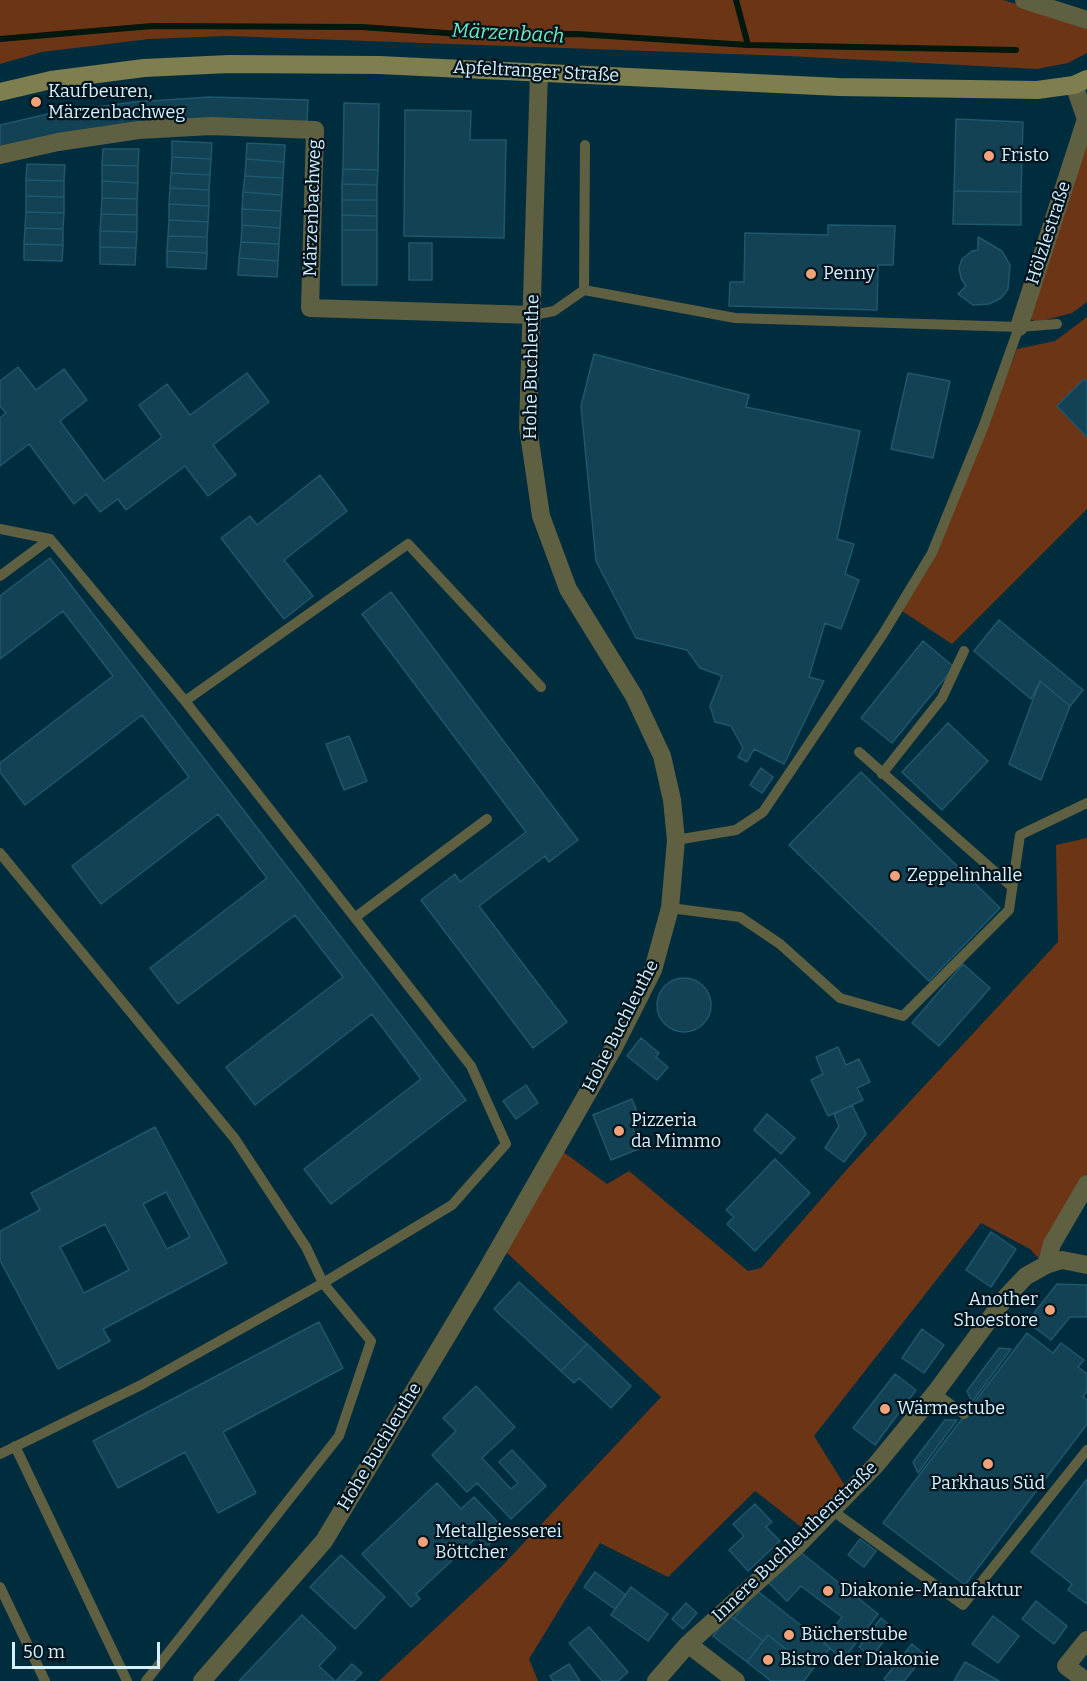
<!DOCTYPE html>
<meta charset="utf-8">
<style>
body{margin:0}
#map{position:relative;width:1087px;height:1681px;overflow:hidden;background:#002d3d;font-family:Bitter,serif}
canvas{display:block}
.scale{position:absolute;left:12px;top:1642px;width:148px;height:27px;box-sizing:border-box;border:3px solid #d5f1fe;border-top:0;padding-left:8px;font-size:18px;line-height:21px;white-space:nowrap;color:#d5f1fe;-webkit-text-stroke:4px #00131c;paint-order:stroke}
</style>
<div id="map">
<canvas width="1087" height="1681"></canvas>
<div class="scale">50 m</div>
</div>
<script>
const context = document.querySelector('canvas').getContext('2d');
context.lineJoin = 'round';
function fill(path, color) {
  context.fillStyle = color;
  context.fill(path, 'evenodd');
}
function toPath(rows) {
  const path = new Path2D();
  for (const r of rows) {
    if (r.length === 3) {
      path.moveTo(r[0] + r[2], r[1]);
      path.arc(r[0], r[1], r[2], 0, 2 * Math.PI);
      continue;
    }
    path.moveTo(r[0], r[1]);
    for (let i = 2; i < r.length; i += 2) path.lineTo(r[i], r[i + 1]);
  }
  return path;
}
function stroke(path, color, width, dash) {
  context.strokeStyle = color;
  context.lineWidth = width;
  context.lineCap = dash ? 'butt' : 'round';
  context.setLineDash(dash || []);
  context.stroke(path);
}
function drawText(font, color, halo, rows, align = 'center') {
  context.font = font + ' Bitter,serif';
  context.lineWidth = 4.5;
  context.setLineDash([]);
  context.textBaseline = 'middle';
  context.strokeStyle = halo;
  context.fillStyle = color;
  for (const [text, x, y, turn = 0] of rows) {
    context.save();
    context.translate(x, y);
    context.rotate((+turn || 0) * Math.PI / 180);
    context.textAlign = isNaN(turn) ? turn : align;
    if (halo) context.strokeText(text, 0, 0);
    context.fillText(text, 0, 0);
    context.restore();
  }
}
fill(toPath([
 [0,0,1003,0,1087,25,1087,53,1068,63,1037,69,788,56,227,36,149,39,42,52,0,64],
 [1087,142,1087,302,1072,313,1037,322,1026,317],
 [1087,317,1087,509,952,644,902,611,936,556,1017,349,1055,341],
 [1087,838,1087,1174,1081,1178,1046,1239,1038,1258,1030,1249,981,1223,814,1436,847,1489,805,1530,755,1491,668,1577,600,1543,529,1659,538,1681,379,1681,502,1566,661,1397,506,1252,562,1151,607,1184,629,1171,748,1271,761,1268,849,1167,1058,942,1056,845]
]), '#6c3616');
stroke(toPath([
 [736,0,748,45],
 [0,39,152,26,362,27,474,35,577,34,748,45,1016,50]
]), '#00170e', 6);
const building = toPath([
 [211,97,308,100,307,121,0,148,0,125,52,113,134,102,211,97],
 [344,103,379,104,378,170,343,169,344,103],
 [405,110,471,111,470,140,506,140,504,238,404,236,405,110],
 [956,119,1023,122,1021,192,954,191,956,119],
 [172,141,212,143,211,159,172,157,172,141],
 [247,143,285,145,284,162,246,159,247,143],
 [103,149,139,149,138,166,102,165,103,149],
 [172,157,211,159,210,175,171,173,172,157],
 [246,159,284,162,283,178,245,176,246,159],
 [27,164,65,165,64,181,26,180,27,164],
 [102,165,138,166,138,183,102,181,102,165],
 [343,169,378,170,377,185,342,184,343,169],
 [171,173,210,175,209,190,170,188,171,173],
 [245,176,283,178,282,195,243,192,245,176],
 [26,180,64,181,64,197,26,196,26,180],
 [102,181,138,183,137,199,102,198,102,181],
 [342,184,377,185,377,200,342,200,342,184],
 [170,188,209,190,209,206,169,204,170,188],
 [954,191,1021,192,1021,225,953,224,954,191],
 [243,192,282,195,281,211,242,209,243,192],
 [26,196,64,197,64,213,26,212,26,196],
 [102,198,137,199,137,215,101,214,102,198],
 [342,200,377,200,377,216,342,215,342,200],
 [169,204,209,206,208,222,169,220,169,204],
 [242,209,281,211,280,228,242,225,242,209],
 [26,212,64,213,63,229,25,228,26,212],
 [101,214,137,215,137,232,100,231,101,214],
 [342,215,377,216,377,230,342,230,342,215],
 [169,220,208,222,207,237,168,236,169,220],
 [242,225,280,228,279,244,241,242,242,225],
 [828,225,895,226,893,265,878,265,877,310,729,306,730,282,744,282,745,233,828,235,828,225],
 [25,228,63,229,63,245,24,244,25,228],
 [342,230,377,230,377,285,342,285,342,230],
 [100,231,137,232,136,248,100,247,100,231],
 [168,236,207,237,207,253,167,251,168,236],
 [978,237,1002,251,1010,265,1008,289,1001,298,989,304,973,305,958,294,966,286,961,278,959,268,962,259,972,251,978,250,978,237],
 [241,242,279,244,278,261,239,258,241,242],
 [409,243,432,243,432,280,409,280,409,243],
 [24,244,63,245,62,261,24,260,24,244],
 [100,247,136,248,135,265,100,264,100,247],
 [167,251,207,253,206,269,167,267,167,251],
 [239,258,278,261,277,277,238,275,239,258],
 [594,354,749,395,746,407,860,431,837,539,854,544,845,574,859,580,841,629,825,623,809,677,824,681,784,764,754,749,747,762,738,757,743,748,731,726,715,722,710,706,722,676,700,668,687,650,636,638,596,561,581,406,594,354],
 [18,367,36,390,64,369,87,400,60,421,104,481,162,437,139,405,167,384,190,415,247,373,269,402,213,445,236,475,208,496,185,466,126,510,118,499,100,512,86,494,74,504,29,444,0,466,0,418,6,413,0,406,0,381,18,367],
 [908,373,950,381,933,458,891,449,908,373],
 [1084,379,1087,382,1087,437,1057,406,1084,379],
 [320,475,347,511,284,560,313,596,284,619,221,538,250,516,257,525,320,475],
 [50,558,466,1100,331,1204,304,1169,421,1079,372,1014,255,1105,226,1067,343,977,295,915,178,1004,150,968,267,878,218,814,101,904,72,866,189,777,142,715,25,805,0,772,0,763,113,676,63,611,0,659,0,596,50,558],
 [391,592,578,840,549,862,545,856,479,906,567,1022,533,1048,421,900,455,874,460,882,526,832,362,614,391,592],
 [999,620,1083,690,1070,706,1040,681,1031,699,974,651,999,620],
 [923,641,954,667,892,743,861,718,923,641],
 [1040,681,1070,706,1041,780,1009,764,1040,681],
 [948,723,988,761,942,810,902,772,948,723],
 [349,736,367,781,344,790,326,744,349,736],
 [761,768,773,777,762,793,750,785,761,768],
 [861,772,1000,908,929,981,789,845,861,772],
 [963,964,990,988,939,1046,912,1023,963,964],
 [684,1005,27],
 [641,1038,659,1053,656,1057,668,1067,657,1080,627,1056,641,1038],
 [838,1047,846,1065,859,1059,870,1082,857,1088,863,1100,828,1116,811,1080,823,1074,816,1057,838,1047],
 [526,1085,538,1103,516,1119,503,1101,526,1085],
 [632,1099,641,1122,632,1126,641,1148,611,1160,593,1115,632,1099],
 [852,1105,866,1134,844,1162,825,1148,839,1126,834,1114,852,1105],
 [767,1114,795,1138,781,1154,754,1130,767,1114],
 [155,1127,227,1263,103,1329,110,1341,58,1369,0,1260,0,1231,40,1210,31,1193,155,1127],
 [166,1192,190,1237,167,1249,143,1204,166,1192],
 [105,1224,129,1270,84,1293,60,1247,105,1224],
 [775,1159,810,1193,755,1251,727,1224,734,1217,726,1210,775,1159],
 [991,1232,1016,1249,991,1287,966,1270,991,1232],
 [519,1282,587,1344,561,1371,494,1309,519,1282],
 [1057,1284,1087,1285,1087,1317,1070,1317,1051,1340,1027,1322,1057,1284],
 [319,1322,343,1368,223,1432,256,1493,218,1513,185,1452,118,1488,93,1441,319,1322],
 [922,1329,944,1345,924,1373,902,1358,922,1329],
 [1027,1333,1053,1353,1061,1343,1084,1360,1078,1367,1087,1374,1087,1391,1083,1397,1087,1400,1087,1424,965,1585,883,1523,1027,1333],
 [587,1344,631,1386,611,1408,579,1378,574,1383,561,1371,587,1344],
 [999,1348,1011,1349,972,1402,967,1391,999,1348],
 [895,1374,916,1390,875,1445,853,1428,895,1374],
 [476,1386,515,1427,482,1458,511,1489,518,1483,499,1462,512,1450,546,1486,511,1519,477,1483,467,1492,432,1455,456,1431,443,1418,476,1386],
 [945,1420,957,1420,918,1473,913,1462,945,1420],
 [1087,1479,1087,1604,1068,1590,1072,1584,1031,1552,1087,1479],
 [437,1483,461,1509,474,1497,505,1530,486,1547,477,1537,416,1594,420,1599,411,1607,362,1554,437,1483],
 [755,1504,772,1522,766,1527,780,1541,748,1571,729,1550,744,1536,733,1524,755,1504],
 [860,1539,876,1551,864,1567,848,1555,860,1539],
 [799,1551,878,1614,843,1660,823,1642,842,1617,801,1586,787,1601,768,1582,799,1551],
 [341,1555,385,1597,355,1629,310,1587,341,1555],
 [595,1572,626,1595,615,1609,584,1587,595,1572],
 [631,1587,668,1614,648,1641,611,1615,631,1587],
 [756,1590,830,1648,812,1670,768,1635,763,1641,734,1618,756,1590],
 [1036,1601,1067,1626,1054,1644,1022,1619,1036,1601],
 [686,1603,697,1613,683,1629,672,1619,686,1603],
 [302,1615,336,1648,319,1666,335,1681,239,1681,302,1615],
 [729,1615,763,1641,747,1662,713,1636,729,1615],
 [993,1616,1019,1636,998,1663,972,1644,993,1616],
 [881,1618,893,1628,872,1657,859,1647,881,1618],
 [589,1627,628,1672,618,1681,602,1681,569,1643,589,1627],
 [768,1635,812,1670,804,1681,771,1681,747,1662,768,1635],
 [912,1644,925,1655,904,1681,887,1681,884,1679,912,1644],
 [965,1662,999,1681,954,1681,965,1662],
 [352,1664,362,1673,354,1681,336,1681,352,1664],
 [569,1664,580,1681,553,1681,550,1676,569,1664]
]);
fill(building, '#124254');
stroke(building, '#1f576d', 1.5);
stroke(toPath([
 [584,290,585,145],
 [533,315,554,311,584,290,735,318,1019,327,1057,324],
 [0,529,50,539,185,701,471,1066,506,1144,452,1205,323,1283,141,1385,0,1454],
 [0,576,50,539],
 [185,701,408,544,541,687],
 [859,752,1011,886],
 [882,774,942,698,964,651],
 [676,840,736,830,763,812,883,634,932,553,984,425,1019,327],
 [0,853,235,1139,306,1247,323,1283,371,1341,339,1436,146,1681],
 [670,908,740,917,780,944,840,998,903,1016,1009,910,1020,835,1087,803],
 [357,916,487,819],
 [935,1393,964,1414],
 [15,1446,127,1681],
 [833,1511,963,1605,1087,1450],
 [0,1587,45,1681]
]), '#5f5f42', 10);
stroke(toPath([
 [1024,0,1087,20],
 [0,155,58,142,139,130,211,126,315,130,310,308,533,315],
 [1019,327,1086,119,1074,85],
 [1046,1265,1052,1244,1087,1184],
 [688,1644,736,1681],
 [202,1681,324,1541,486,1271,614,1047,653,970,670,908,676,840,672,800,662,756,634,696,568,589,541,516,528,427,539,72],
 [656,1681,688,1644,798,1545,875,1466,935,1393,1006,1297,1026,1276,1046,1265,1062,1260,1087,1265],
 [1086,1681,1066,1666,1087,1640]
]), '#5f5f42', 18);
stroke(toPath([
 [0,92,51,80,144,68,229,64,379,65,839,87,1037,90,1074,85,1087,79]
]), '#7e7e4e', 18);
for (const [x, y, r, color] of [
 [36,102,6,"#f0a27a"],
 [989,156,6,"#f0a27a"],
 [811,274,6,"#f0a27a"],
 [895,876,6,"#f0a27a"],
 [619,1131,6,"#f0a27a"],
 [1050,1310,6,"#f0a27a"],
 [885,1409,6,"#f0a27a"],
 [988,1464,6,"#f0a27a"],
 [423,1542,6,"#f0a27a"],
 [828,1591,6,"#f0a27a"],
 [789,1635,6,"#f0a27a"],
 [768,1660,6,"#f0a27a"]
]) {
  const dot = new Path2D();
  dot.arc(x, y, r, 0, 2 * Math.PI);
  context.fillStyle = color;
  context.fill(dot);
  stroke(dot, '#00131c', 2);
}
drawText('18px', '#d5f1fe', '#00131c', [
 ["Apfeltranger Straße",536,72,3],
 ["Märzenbachweg",313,208,-88],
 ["Hölzlestraße",1049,233,-72],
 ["Hohe Buchleuthe",532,367,-89],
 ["Hohe Buchleuthe",621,1026,-63],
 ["Hohe Buchleuthe",380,1447,-59],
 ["Innere Buchleuthenstraße",795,1542,-44]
]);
drawText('18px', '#d5f1fe', '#00131c', [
 ["Kaufbeuren,",48,92],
 ["Märzenbachweg",48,113],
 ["Fristo",1001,156],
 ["Penny",823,274],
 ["Zeppelinhalle",907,876],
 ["Pizzeria",631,1121],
 ["da Mimmo",631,1142],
 ["Another",1038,1300,"right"],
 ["Shoestore",1038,1321,"right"],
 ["Wärmestube",897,1409],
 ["Parkhaus Süd",988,1484,"center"],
 ["Metallgiesserei",435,1532],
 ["Böttcher",435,1553],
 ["Diakonie-Manufaktur",840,1591],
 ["Bücherstube",801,1635],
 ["Bistro der Diakonie",780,1660]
], 'left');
drawText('italic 20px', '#6eebc0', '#00131c', [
 ["Märzenbach",508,34,3]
]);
</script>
